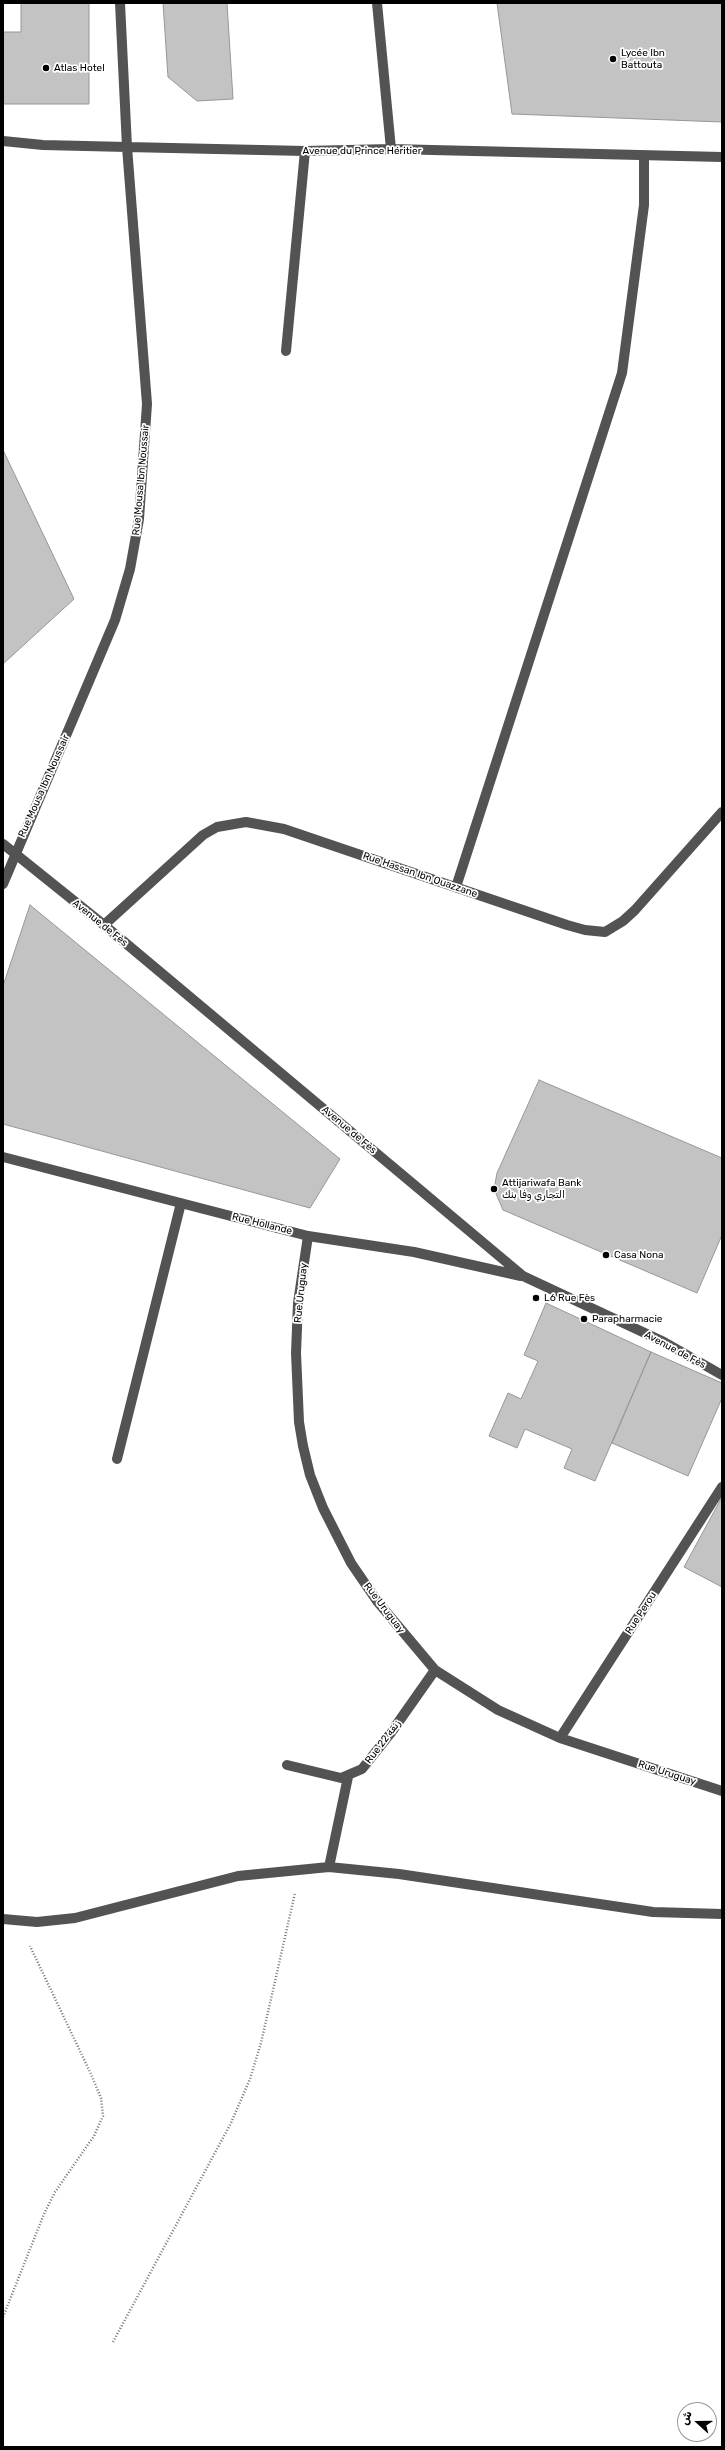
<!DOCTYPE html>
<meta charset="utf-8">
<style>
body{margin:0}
#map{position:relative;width:725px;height:2450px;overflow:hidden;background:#fff;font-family:Rubik,"Noto Sans Arabic",sans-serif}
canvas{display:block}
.frame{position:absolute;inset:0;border:4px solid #000;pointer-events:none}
.north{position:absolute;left:677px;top:2402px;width:40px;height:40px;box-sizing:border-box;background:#fff;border:1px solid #999;border-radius:50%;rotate:291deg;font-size:11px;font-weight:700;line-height:16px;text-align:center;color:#000}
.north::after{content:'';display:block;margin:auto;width:14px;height:18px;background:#000;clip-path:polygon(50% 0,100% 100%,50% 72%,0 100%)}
</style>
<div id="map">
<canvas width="725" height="2450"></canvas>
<div class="frame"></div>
<div class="north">ش</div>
</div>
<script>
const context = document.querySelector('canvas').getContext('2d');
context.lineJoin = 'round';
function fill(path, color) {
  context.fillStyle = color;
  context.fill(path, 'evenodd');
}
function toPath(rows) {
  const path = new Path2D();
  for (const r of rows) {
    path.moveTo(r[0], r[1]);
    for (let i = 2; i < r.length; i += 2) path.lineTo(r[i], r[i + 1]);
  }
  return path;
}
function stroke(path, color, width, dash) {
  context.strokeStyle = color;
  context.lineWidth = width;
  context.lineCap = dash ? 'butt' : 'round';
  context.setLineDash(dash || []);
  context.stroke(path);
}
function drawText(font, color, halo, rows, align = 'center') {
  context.font = font + ' Rubik,"Noto Sans Arabic",sans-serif';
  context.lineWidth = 3.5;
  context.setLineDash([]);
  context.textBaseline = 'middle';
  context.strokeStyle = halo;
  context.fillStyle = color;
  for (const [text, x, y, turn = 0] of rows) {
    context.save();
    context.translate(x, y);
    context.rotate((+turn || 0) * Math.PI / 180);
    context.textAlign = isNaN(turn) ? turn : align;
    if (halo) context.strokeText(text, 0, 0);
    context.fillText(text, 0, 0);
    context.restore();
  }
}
const building = toPath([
 [21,3,89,3,89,104,3,104,3,32,21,32,21,3],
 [163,3,227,3,233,99,197,101,168,77,163,3],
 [497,3,722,3,722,122,512,114,497,3],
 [3,450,74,599,3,664,3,450],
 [30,905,340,1159,310,1208,3,1124,3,986,30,905],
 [539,1080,722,1158,722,1235,697,1293,503,1210,494,1189,497,1173,539,1080],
 [546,1303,651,1352,595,1481,564,1468,572,1449,525,1429,517,1448,489,1436,508,1393,521,1399,538,1361,524,1355,546,1303],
 [651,1352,722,1383,722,1398,688,1476,612,1443,651,1352],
 [722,1497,722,1587,684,1567,722,1497]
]);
fill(building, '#c3c3c3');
stroke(building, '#979797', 1);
stroke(toPath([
 [3,2317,44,2214,55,2192,94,2136,103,2116,101,2098,90,2072,30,1946],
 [113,2342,231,2123,250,2079,261,2043,295,1893]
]), '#757575', 2.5, [1, 2]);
stroke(toPath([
 [377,3,391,149],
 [3,141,43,145,127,147,305,151,391,149,722,157],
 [286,351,305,151],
 [3,844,104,925,523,1276,664,1342,722,1375],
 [3,884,115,620,130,569,139,519,147,404,127,147,120,3],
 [456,887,622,373,644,205,644,156],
 [104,925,203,835,217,827,246,822,284,829,567,925,585,930,605,932,623,921,635,910,722,812],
 [3,1157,308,1236,414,1252,521,1276],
 [308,1236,298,1303,296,1353,299,1422,303,1446,310,1475,323,1508,351,1563,377,1601,435,1670,498,1710,560,1738,722,1791],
 [117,1459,181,1203],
 [560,1738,722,1487],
 [287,1765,341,1778,362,1769,390,1734,435,1670],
 [329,1867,348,1777],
 [3,1919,37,1922,75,1918,238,1876,329,1867,399,1874,653,1912,722,1914]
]), '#535353', 10);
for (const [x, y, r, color] of [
 [613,59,4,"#000"],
 [46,68,4,"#000"],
 [494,1189,4,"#000"],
 [606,1255,4,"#000"],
 [536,1298,4,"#000"],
 [584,1319,4,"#000"]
]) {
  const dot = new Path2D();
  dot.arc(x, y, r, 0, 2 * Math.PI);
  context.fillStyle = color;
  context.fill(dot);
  stroke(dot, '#fff', 1.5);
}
drawText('10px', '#000', '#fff', [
 ["Lycée Ibn",621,53],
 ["Battouta",621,65],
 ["Atlas Hotel",54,68],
 ["Attijariwafa Bank",502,1183],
 ["التجاري وفا بنك",502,1195],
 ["Casa Nona",614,1255],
 ["L6 Rue Fès",544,1298],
 ["Parapharmacie",592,1319]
], 'left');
drawText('10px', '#000', '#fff', [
 ["Avenue du Prince Héritier",362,151],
 ["Rue Mousa Ibn Noussair",141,480,-85],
 ["Rue Mousa Ibn Noussair",44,786,-66],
 ["Rue Hassan Ibn Ouazzane",420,875,19],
 ["Avenue de Fès",100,923,39],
 ["Avenue de Fès",349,1130,40],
 ["Rue Hollande",262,1224,14],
 ["Rue Uruguay",301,1293,-84],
 ["Avenue de Fès",675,1350,28],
 ["Rue Uruguay",384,1608,53],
 ["Rue Perou",641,1613,-57],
 ["Rue 22 زنقة",383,1742,-53],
 ["Rue Uruguay",667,1773,18]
]);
</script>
